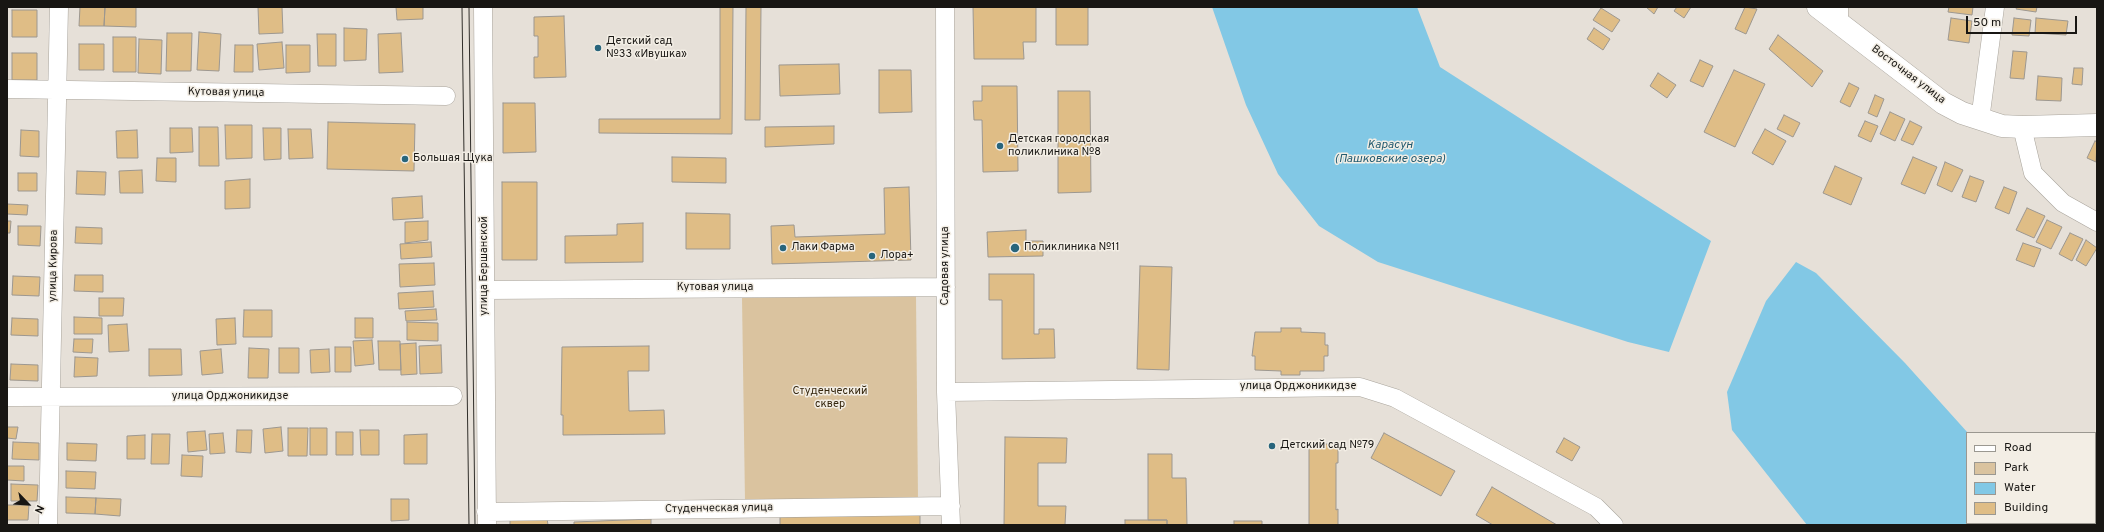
<!DOCTYPE html>
<meta charset="utf-8">
<style>
body{margin:0}
#map{position:relative;width:2104px;height:532px;overflow:hidden;background:#e6e0d8;font-family:Overpass,sans-serif}
canvas{display:block}
.frame{position:absolute;inset:0;border:8px solid #181613;pointer-events:none}
.legend{position:absolute;left:1966px;top:432px;width:130px;height:92px;box-sizing:border-box;background:#f3eee5;border:1px solid #9b9891;margin:0;padding:5px 7px;list-style:none;font-size:12px;color:#181613}
.legend li{display:flex;align-items:center;gap:8px;height:20px}
.legend b{width:20px;border:1px solid #9b9891}
.north{position:absolute;left:8px;top:484px;width:40px;height:40px;-webkit-text-stroke:3px #f3eee5;paint-order:stroke;rotate:115deg;font-size:11px;font-weight:700;line-height:16px;text-align:center;color:#181613}
.north::after{content:'';display:block;margin:auto;width:14px;height:18px;background:#181613;clip-path:polygon(50% 0,100% 100%,50% 72%,0 100%)}
.scale{position:absolute;left:1966px;top:16px;width:111px;height:18px;box-sizing:border-box;border:2px solid #181613;border-top:0;padding-left:5px;font-size:12px;line-height:14px;white-space:nowrap;color:#181613;-webkit-text-stroke:3px #f3eee5;paint-order:stroke}
</style>
<div id="map">
<canvas width="2104" height="532"></canvas>
<div class="frame"></div>
<ul class="legend">
<li><b style="height:5px;background:#fff"></b>Road</li>
<li><b style="height:11px;background:#dac39f"></b>Park</li>
<li><b style="height:11px;background:#82c8e5"></b>Water</li>
<li><b style="height:11px;background:#dfbd86"></b>Building</li>
</ul>
<div class="north">N</div>
<div class="scale">50 m</div>
</div>
<script>
const context = document.querySelector('canvas').getContext('2d');
context.lineJoin = 'round';
function fill(path, color) {
  context.fillStyle = color;
  context.fill(path, 'evenodd');
}
function toPath(rows) {
  const path = new Path2D();
  for (const r of rows) {
    path.moveTo(r[0], r[1]);
    for (let i = 2; i < r.length; i += 2) path.lineTo(r[i], r[i + 1]);
  }
  return path;
}
function stroke(path, color, width, dash) {
  context.strokeStyle = color;
  context.lineWidth = width;
  context.lineCap = dash ? 'butt' : 'round';
  context.setLineDash(dash || []);
  context.stroke(path);
}
function drawText(font, color, halo, rows, align = 'center') {
  context.font = font + ' Overpass,sans-serif';
  context.lineWidth = 3;
  context.setLineDash([]);
  context.textBaseline = 'middle';
  context.strokeStyle = halo;
  context.fillStyle = color;
  for (const [text, x, y, turn = 0] of rows) {
    context.save();
    context.translate(x, y);
    context.rotate((+turn || 0) * Math.PI / 180);
    context.textAlign = isNaN(turn) ? turn : align;
    if (halo) context.strokeText(text, 0, 0);
    context.fillText(text, 0, 0);
    context.restore();
  }
}
fill(toPath([
 [916,296,918,499,745,502,742,298]
]), '#dac39f');
fill(toPath([
 [1212,7,1417,7,1440,67,1711,241,1669,352,1628,342,1378,262,1319,226,1278,174,1246,105],
 [1796,262,1816,273,1905,363,1968,433,1967,523,2017,523,2018,525,1807,525,1732,430,1727,392,1766,301]
]), '#82c8e5');
const building = toPath([
 [80,7,105,7,104,26,79,26,80,7],
 [105,7,136,7,136,27,104,26,105,7],
 [258,7,282,7,283,33,259,34,258,7],
 [396,7,423,7,423,19,397,20,396,7],
 [720,7,733,7,732,134,599,133,599,119,720,119,720,7],
 [746,7,761,7,760,120,745,120,746,7],
 [973,7,1036,7,1036,42,1023,42,1024,59,974,59,973,7],
 [1056,7,1088,7,1088,45,1056,45,1056,7],
 [1646,7,1658,7,1654,14,1646,7],
 [1677,7,1691,7,1684,18,1674,11,1677,7],
 [1745,7,1757,9,1746,34,1735,29,1745,7],
 [1949,7,1973,7,1972,15,1948,12,1949,7],
 [2017,7,2037,7,2036,12,2016,9,2017,7],
 [1601,8,1620,20,1612,32,1593,20,1601,8],
 [12,10,37,10,37,37,12,37,12,10],
 [564,16,566,77,534,78,534,57,538,57,538,36,534,36,534,17,564,16],
 [1951,18,1972,21,1969,43,1948,40,1951,18],
 [2014,18,2031,20,2029,36,2012,35,2014,18],
 [2036,18,2068,21,2066,35,2035,33,2036,18],
 [344,28,367,29,366,60,344,61,344,28],
 [1594,28,1610,39,1603,50,1587,39,1594,28],
 [199,32,221,34,219,71,197,70,199,32],
 [167,33,192,33,191,71,166,71,167,33],
 [401,33,403,72,379,73,378,34,401,33],
 [317,34,336,34,336,66,318,66,317,34],
 [1778,35,1823,71,1812,87,1769,49,1778,35],
 [113,37,136,37,136,72,113,72,113,37],
 [139,39,162,40,161,74,138,73,139,39],
 [282,42,284,68,259,70,257,44,282,42],
 [79,44,104,44,104,70,79,70,79,44],
 [235,45,253,45,253,72,234,72,235,45],
 [286,45,310,45,310,72,286,73,286,45],
 [2013,51,2027,52,2024,79,2010,78,2013,51],
 [12,53,37,53,37,80,12,80,12,53],
 [1700,60,1713,66,1703,87,1690,81,1700,60],
 [839,64,840,94,780,96,779,65,839,64],
 [2074,68,2083,68,2082,85,2072,84,2074,68],
 [879,70,911,70,912,112,879,113,879,70],
 [1734,70,1765,84,1735,147,1704,132,1734,70],
 [1658,73,1676,85,1667,98,1650,86,1658,73],
 [2038,76,2062,78,2061,101,2036,100,2038,76],
 [1849,83,1859,88,1850,107,1840,102,1849,83],
 [982,86,1017,86,1018,171,983,172,982,120,974,120,973,101,982,101,982,86],
 [1058,91,1090,91,1091,192,1058,193,1058,91],
 [1875,95,1884,99,1877,117,1868,113,1875,95],
 [503,103,535,103,536,152,503,153,503,103],
 [1890,112,1905,119,1895,141,1880,134,1890,112],
 [1784,115,1800,123,1793,137,1777,129,1784,115],
 [1865,121,1878,126,1871,142,1858,136,1865,121],
 [1910,121,1922,127,1913,145,1901,140,1910,121],
 [328,122,415,124,414,171,327,169,328,122],
 [225,125,252,125,252,158,226,159,225,125],
 [834,126,834,144,765,147,765,127,834,126],
 [199,127,218,127,219,166,199,166,199,127],
 [170,128,192,128,193,152,170,153,170,128],
 [263,128,281,128,281,159,264,160,263,128],
 [288,129,311,129,313,158,289,159,288,129],
 [1765,129,1786,141,1773,165,1752,153,1765,129],
 [21,130,39,131,39,157,20,156,21,130],
 [137,130,138,158,117,158,116,131,137,130],
 [2095,141,2097,142,2096,162,2087,158,2095,141],
 [672,157,726,158,726,183,672,182,672,157],
 [1913,157,1937,167,1925,194,1901,184,1913,157],
 [157,158,176,158,176,182,156,181,157,158],
 [1945,162,1963,170,1952,192,1937,185,1945,162],
 [1835,166,1862,178,1851,205,1823,193,1835,166],
 [142,170,143,193,120,193,119,171,142,170],
 [77,171,106,172,105,195,76,194,77,171],
 [18,173,37,173,37,191,18,191,18,173],
 [1970,176,1984,181,1976,202,1962,197,1970,176],
 [250,179,250,208,225,209,225,181,250,179],
 [502,182,537,182,537,260,502,260,502,182],
 [909,187,911,260,772,264,771,226,794,225,795,237,885,234,884,188,909,187],
 [2004,187,2017,192,2009,214,1995,208,2004,187],
 [422,196,423,218,393,220,392,198,422,196],
 [7,204,28,205,27,215,7,214,7,204],
 [2027,208,2045,216,2034,238,2016,230,2027,208],
 [686,213,730,214,730,249,686,249,686,213],
 [2047,220,2062,227,2051,249,2036,242,2047,220],
 [7,221,11,221,10,233,7,233,7,221],
 [428,221,428,240,405,243,405,222,428,221],
 [643,223,643,262,565,263,565,236,617,235,617,224,643,223],
 [18,226,41,226,40,246,18,245,18,226],
 [76,227,102,228,102,244,75,243,76,227],
 [1026,230,1026,241,1043,241,1043,256,988,257,987,232,1026,230],
 [2070,233,2083,239,2072,261,2059,254,2070,233],
 [2086,240,2097,248,2086,266,2076,260,2086,240],
 [431,242,432,257,401,259,400,244,431,242],
 [2023,243,2041,249,2034,267,2016,260,2023,243],
 [434,263,435,285,400,287,399,264,434,263],
 [1140,266,1172,267,1169,370,1137,369,1140,266],
 [989,274,1034,274,1034,334,1039,334,1039,329,1054,329,1055,358,1002,359,1002,300,989,300,989,274],
 [75,275,103,275,103,292,74,291,75,275],
 [13,276,40,277,39,296,12,295,13,276],
 [433,291,434,307,399,309,398,293,433,291],
 [99,298,124,298,123,316,99,316,99,298],
 [436,309,437,320,406,321,405,311,436,309],
 [244,310,272,310,272,337,243,337,244,310],
 [74,317,102,318,102,334,74,334,74,317],
 [12,318,38,319,38,336,11,335,12,318],
 [235,318,236,344,217,345,216,319,235,318],
 [355,318,373,318,373,338,355,338,355,318],
 [407,322,438,323,438,341,407,340,407,322],
 [127,324,129,351,109,352,108,325,127,324],
 [1281,328,1301,328,1301,332,1325,333,1325,345,1328,345,1328,356,1324,356,1324,371,1300,371,1300,375,1281,375,1281,371,1255,370,1255,356,1252,356,1255,332,1281,332,1281,328],
 [74,339,93,339,92,353,73,352,74,339],
 [372,340,374,364,355,366,353,341,372,340],
 [378,341,400,341,401,370,379,370,378,341],
 [416,343,417,374,401,375,400,344,416,343],
 [441,345,442,373,420,374,419,346,441,345],
 [649,346,649,371,628,371,629,411,664,410,665,434,563,435,563,415,561,415,562,347,649,346],
 [335,347,351,347,351,372,335,372,335,347],
 [249,348,269,349,268,378,248,378,249,348],
 [279,348,299,348,299,373,279,373,279,348],
 [149,349,181,349,182,375,149,376,149,349],
 [221,349,223,373,202,375,200,351,221,349],
 [329,349,330,372,311,373,310,350,329,349],
 [75,357,98,358,97,376,74,377,75,357],
 [11,364,38,365,38,381,10,380,11,364],
 [7,427,18,427,16,439,7,438,7,427],
 [281,427,283,451,265,453,263,429,281,427],
 [288,428,308,428,307,456,288,456,288,428],
 [310,428,327,428,327,455,310,455,310,428],
 [237,430,252,430,251,453,236,452,237,430],
 [360,430,379,430,379,455,361,455,360,430],
 [205,431,207,450,188,452,187,432,205,431],
 [336,432,353,432,353,455,336,455,336,432],
 [223,433,225,453,210,454,209,434,223,433],
 [1384,433,1455,471,1441,496,1371,458,1384,433],
 [152,434,170,434,169,464,151,464,152,434],
 [427,434,427,464,404,464,404,435,427,434],
 [145,435,145,459,127,459,127,436,145,435],
 [1005,437,1067,438,1066,463,1038,463,1038,506,1066,506,1065,525,1004,525,1005,437],
 [1564,438,1580,447,1572,461,1556,452,1564,438],
 [13,442,39,443,39,460,12,459,13,442],
 [67,443,97,444,96,461,67,460,67,443],
 [1309,444,1338,444,1338,463,1336,463,1336,510,1338,509,1338,525,1309,525,1309,444],
 [1148,454,1172,454,1172,478,1186,478,1187,525,1167,525,1167,520,1148,520,1148,454],
 [182,455,203,456,202,477,181,476,182,455],
 [7,466,24,466,24,481,7,480,7,466],
 [66,471,96,472,95,489,66,488,66,471],
 [11,484,38,485,37,501,11,501,11,484],
 [1492,487,1557,525,1493,525,1476,515,1492,487],
 [66,497,96,498,95,514,66,513,66,497],
 [96,498,121,499,120,516,95,514,96,498],
 [391,499,409,499,409,520,391,521,391,499],
 [7,505,29,505,28,520,7,520,7,505],
 [920,515,920,525,780,525,780,517,920,515],
 [547,518,548,525,510,525,510,519,547,518],
 [651,519,651,525,574,525,574,522,651,519],
 [1125,520,1167,520,1167,525,1125,525,1125,520],
 [1234,521,1262,521,1262,525,1234,525,1234,521]
]);
fill(building, '#dfbd86');
stroke(building, '#9c9790', 1);
const street = toPath([
 [483,7,487,525],
 [945,7,946,392,951,525],
 [1839,22,1839,7],
 [7,89,446,96],
 [1980,120,1995,7],
 [2022,127,2033,173,2063,203,2097,222],
 [485,290,946,287],
 [946,392,1360,387,1395,398,1596,507,1614,525],
 [7,397,453,396],
 [486,512,951,506],
 [48,525,59,7]
]);
const secondary = toPath([
 [1818,7,1943,103,1962,113,2002,126,2022,127,2097,125]
]);
stroke(street, '#a9a49c', 19);
stroke(secondary, '#a9a49c', 23);
stroke(street, '#fff', 18);
stroke(secondary, '#fff', 22);
stroke(toPath([
 [462,7,469,525],
 [469,7,475,525]
]), '#302e2a', 1);
for (const [x, y, r, color] of [
 [598,48,4,"#28657c"],
 [1000,146,4,"#28657c"],
 [405,159,4,"#28657c"],
 [783,248,4,"#28657c"],
 [1015,248,5,"#28657c"],
 [872,256,4,"#28657c"],
 [1272,446,4,"#28657c"]
]) {
  const dot = new Path2D();
  dot.arc(x, y, r, 0, 2 * Math.PI);
  context.fillStyle = color;
  context.fill(dot);
  stroke(dot, '#f3eee5', 1.5);
}
drawText('11px', '#181613', '#f3eee5', [
 ["Детский сад",606,42],
 ["№33 «Ивушка»",606,55],
 ["Детская городская",1008,140],
 ["поликлиника №8",1008,153],
 ["Большая Щука",413,159],
 ["Лаки Фарма",791,248],
 ["Поликлиника №11",1024,248],
 ["Лора+",880,256],
 ["Детский сад №79",1280,446]
], 'left');
drawText('11px', '#181613', '#f3eee5', [
 ["Восточная улица",1908,75,37],
 ["Кутовая улица",226,93,1],
 ["улица Кирова",54,266,-89],
 ["улица Бершанской",485,266,-90],
 ["Садовая улица",946,266,-90],
 ["Кутовая улица",715,288],
 ["улица Орджоникидзе",1298,387],
 ["улица Орджоникидзе",230,397],
 ["Студенческая улица",719,509,-1]
]);
drawText('11px', '#36270e', '#f3eee5', [
 ["Студенческий",830,392],
 ["сквер",830,405]
]);
drawText('italic 12px', '#245c71', '#f3eee5', [
 ["Карасун",1390,146],
 ["(Пашковские озера)",1390,160]
]);
</script>
